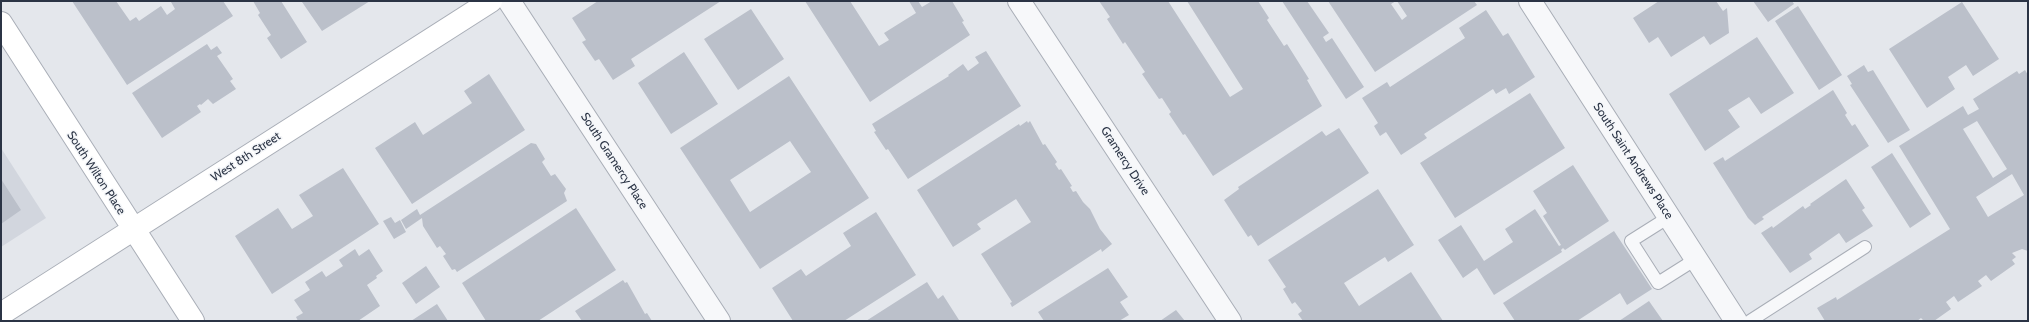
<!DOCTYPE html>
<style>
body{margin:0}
#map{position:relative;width:2029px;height:322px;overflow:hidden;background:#e4e7ec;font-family:Cabin,sans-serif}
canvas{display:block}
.frame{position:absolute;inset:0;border:2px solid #2b3445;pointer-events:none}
</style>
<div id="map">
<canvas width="2029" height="322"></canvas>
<div class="frame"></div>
</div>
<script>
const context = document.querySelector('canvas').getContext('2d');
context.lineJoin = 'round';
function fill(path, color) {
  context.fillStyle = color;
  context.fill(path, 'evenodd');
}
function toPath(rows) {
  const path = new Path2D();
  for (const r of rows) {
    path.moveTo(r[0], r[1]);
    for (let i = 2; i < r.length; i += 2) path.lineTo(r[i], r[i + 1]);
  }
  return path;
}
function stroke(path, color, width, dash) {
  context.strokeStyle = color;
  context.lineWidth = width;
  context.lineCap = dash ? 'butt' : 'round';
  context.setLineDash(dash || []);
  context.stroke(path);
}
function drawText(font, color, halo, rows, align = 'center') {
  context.font = font + ' Cabin,sans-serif';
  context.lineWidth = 3;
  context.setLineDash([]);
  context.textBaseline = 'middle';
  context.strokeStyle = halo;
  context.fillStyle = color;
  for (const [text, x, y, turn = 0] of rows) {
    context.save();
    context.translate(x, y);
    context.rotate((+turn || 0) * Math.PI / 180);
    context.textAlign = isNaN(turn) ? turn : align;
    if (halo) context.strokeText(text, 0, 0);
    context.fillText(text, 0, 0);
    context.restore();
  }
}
fill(toPath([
 [1,148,46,218,1,247]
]), '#d2d6de');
fill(toPath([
 [72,1,116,1,130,21,136,17,139,21,161,6,167,15,175,9,171,2,173,1,223,1,233,16,127,85],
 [253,1,281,1,307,42,281,59,267,38,271,35,258,15,260,13],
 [370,1,322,31,302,2,303,1],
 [598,1,721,1,631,59,635,66,613,80,599,59,595,61,582,42,586,40,572,18],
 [805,1,850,1,879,46,889,40,884,33,916,13,909,1,918,1,922,7,932,1,952,1,964,21,962,22,970,35,870,102],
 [1099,1,1168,1,1230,97,1243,89,1187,1,1258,1,1269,18,1267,20,1284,46,1287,44,1309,79,1307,80,1322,106,1213,176,1185,134,1183,135,1169,114,1171,112,1162,98,1159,99,1142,74,1145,72,1125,42,1123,44,1107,19,1110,17],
 [1282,1,1307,1,1329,33,1323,37,1326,42,1332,38,1364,87,1346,99],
 [1328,1,1396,1,1391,4,1402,20,1407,16,1397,1,1474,1,1477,5,1375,72],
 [1659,1,1716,1,1723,11,1727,8,1729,33,1710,45,1704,36,1671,57,1658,37,1649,43,1633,18],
 [1753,1,1792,1,1794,4,1768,22],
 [1962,2,1999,59,1973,76,1966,65,1948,77,1955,89,1927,108,1889,49],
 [1798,6,1842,75,1819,90,1775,21],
 [751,9,784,59,738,90,704,39],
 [1486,10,1503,36,1508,33,1535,77,1509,94,1506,88,1496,94,1493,89,1424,134,1427,138,1401,155,1386,132,1380,136,1374,126,1378,123,1362,98,1387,82,1390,87,1465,38,1459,28],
 [1757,37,1794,93,1761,114,1749,97,1728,110,1740,127,1705,151,1669,94],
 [207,44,211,50,217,46,222,53,217,56,233,79,230,81,236,89,213,104,208,99,201,105,200,104,197,106,201,112,162,138,132,93],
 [986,51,1021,106,908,179,888,149,886,150,874,132,876,131,872,124,949,76,948,75,963,64,968,71,979,63,975,57],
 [684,52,718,104,671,134,638,83],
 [1864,65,1868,72,1873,70,1910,130,1888,143,1850,85,1852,84,1847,76],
 [2025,70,2028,75,2028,251,2022,249,2012,253,2016,257,2012,260,2015,264,1991,281,1986,275,1978,281,1982,286,1958,302,1954,296,1946,302,1951,309,1934,321,1924,321,1921,318,1917,321,1825,321,1817,308,1836,297,1837,300,1950,229,1899,146,1963,106,1968,115,1979,109,1973,99,2017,71,2019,74],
 [1977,121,2007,169,1993,178,1963,129],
 [2012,174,2024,195,1988,217,1976,197],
 [489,74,525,130,412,204,375,148,415,122,423,135,472,103,464,91],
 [789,76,869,198,760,269,680,148],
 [790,141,811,172,750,212,730,180],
 [1833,90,1847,113,1845,115,1852,126,1855,124,1869,146,1762,217,1764,219,1755,225,1748,218,1713,163,1723,157,1725,161],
 [1530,93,1565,148,1455,218,1420,163],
 [1027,121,1028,123,1030,121,1043,145,1045,144,1057,162,1055,164,1059,170,1061,169,1072,186,1070,187,1073,192,1076,191,1083,202,1090,209,1100,229,1112,244,1102,252,1101,249,1012,307,1010,303,1012,302,981,254,1031,222,1016,199,977,224,981,229,953,247,917,190,1019,124,1020,126],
 [1339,128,1369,173,1258,246,1251,235,1248,237,1224,200,1239,189,1238,187,1322,131,1326,136],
 [531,143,536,144,545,159,542,162,551,176,555,174,566,189,564,193,567,201,457,272,455,269,452,270,443,256,446,254,440,246,437,248,423,226,422,218,406,229,401,220,417,209,420,215],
 [1892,153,1931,214,1910,228,1871,167],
 [1573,165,1609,221,1565,250,1563,248,1561,250,1562,252,1494,295,1477,268,1463,278,1438,240,1461,225,1484,261,1513,242,1505,229,1535,209,1559,246,1561,245,1543,216,1547,213,1533,191],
 [343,168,379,224,272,294,235,236,278,208,292,229,313,216,299,195],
 [1,179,21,210,1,224],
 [1846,179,1865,208,1862,210,1873,226,1846,243,1839,233,1809,254,1812,259,1790,273,1761,233,1772,226,1773,228,1803,206,1805,209,1811,205,1810,204],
 [1378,189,1414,245,1388,262,1385,257,1344,283,1359,306,1411,272,1443,321,1303,321,1298,314,1302,311,1295,302,1292,304,1283,289,1286,287,1268,260],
 [576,208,616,270,538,321,486,321,462,283],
 [876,212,916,275,844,321,793,321,772,288,801,269,806,276,851,246,843,233],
 [391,217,395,223,400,220,406,232,394,239,383,221],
 [1614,231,1652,289,1627,305,1620,293,1577,321,1515,321,1503,303],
 [355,249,359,256,369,249,383,271,376,276,377,278,367,285,380,306,358,321,298,321,296,317,303,313,294,300,310,290,305,282,322,271,326,277,343,266,339,260],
 [426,266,440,287,416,304,402,283],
 [1108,268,1128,297,1120,302,1129,315,1119,321,1044,321,1038,312],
 [623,280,625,283,627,282,645,314,647,313,652,321,582,321,575,311],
 [927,282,938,299,943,295,959,320,866,321],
 [1649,301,1663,321,1619,321],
 [437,304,448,321,411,321],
 [1176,310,1185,321,1160,321]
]), '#bbc0ca');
const lane = toPath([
 [1669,217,1631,241,1658,283,1696,259],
 [1750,321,1865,247]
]);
const street = toPath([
 [509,1,719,321],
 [1019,1,1230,321],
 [1530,1,1736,321]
]);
const secondary = toPath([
 [1,23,193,321],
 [1,314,491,1]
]);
stroke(lane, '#a9aeb7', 14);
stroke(street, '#a9aeb7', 24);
stroke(secondary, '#a9aeb7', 24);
stroke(lane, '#f7f8fa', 12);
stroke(street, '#f7f8fa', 22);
stroke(secondary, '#fff', 22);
drawText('12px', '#2b3445', '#f4f6f9', [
 ["West 8th Street",246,157,-33],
 ["South Gramercy Place",614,161,57],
 ["Gramercy Drive",1125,161,57],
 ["South Saint Andrews Place",1633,161,57],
 ["South Wilton Place",96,173,57]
]);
</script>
